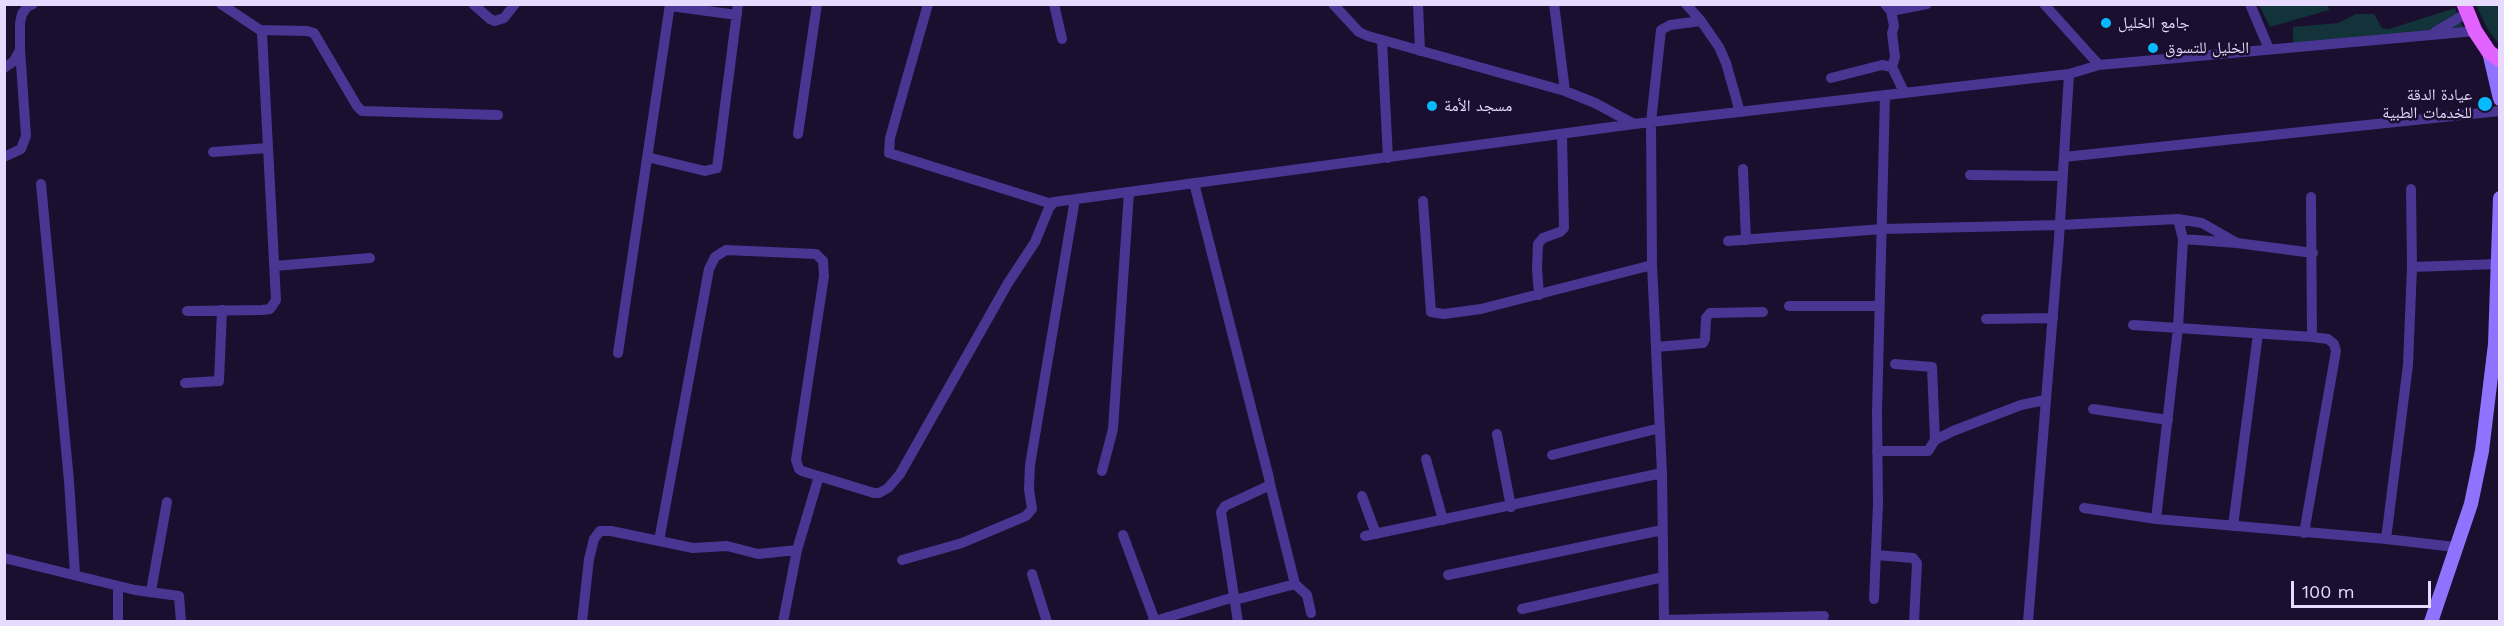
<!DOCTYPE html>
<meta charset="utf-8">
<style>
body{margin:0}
#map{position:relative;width:2504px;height:626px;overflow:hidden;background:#1a0f2e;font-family:"Work Sans",sans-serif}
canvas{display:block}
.frame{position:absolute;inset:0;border:6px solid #e6dbff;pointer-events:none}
.scale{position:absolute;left:2291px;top:581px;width:140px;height:27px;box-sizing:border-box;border:3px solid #e6dbff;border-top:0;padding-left:8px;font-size:18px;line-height:21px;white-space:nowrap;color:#e6dbff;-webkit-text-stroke:4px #1a0f2e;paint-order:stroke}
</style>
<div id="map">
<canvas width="2504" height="626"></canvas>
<div class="frame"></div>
<div class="scale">100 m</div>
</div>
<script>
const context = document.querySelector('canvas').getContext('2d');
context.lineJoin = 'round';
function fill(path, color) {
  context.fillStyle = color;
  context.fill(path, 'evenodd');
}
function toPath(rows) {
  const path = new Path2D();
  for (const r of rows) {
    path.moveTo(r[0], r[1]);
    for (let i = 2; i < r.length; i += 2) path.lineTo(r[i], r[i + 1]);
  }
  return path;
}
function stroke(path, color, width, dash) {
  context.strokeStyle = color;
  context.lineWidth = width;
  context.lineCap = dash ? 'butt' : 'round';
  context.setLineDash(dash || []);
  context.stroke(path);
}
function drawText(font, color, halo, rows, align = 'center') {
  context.font = font + ' "Work Sans","Noto Naskh Arabic",sans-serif';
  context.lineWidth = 5;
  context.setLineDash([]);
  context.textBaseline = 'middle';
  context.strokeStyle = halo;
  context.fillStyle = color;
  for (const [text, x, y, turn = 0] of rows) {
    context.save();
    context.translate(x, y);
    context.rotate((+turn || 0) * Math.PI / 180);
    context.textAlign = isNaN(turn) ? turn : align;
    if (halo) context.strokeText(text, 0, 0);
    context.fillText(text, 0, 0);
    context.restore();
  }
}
fill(toPath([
 [2259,5,2328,5,2329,10,2270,27],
 [2476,5,2499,5,2499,44,2488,30],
 [2455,8,2463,27,2293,45,2293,27,2338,23,2356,14,2374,14,2382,28,2389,29]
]), '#113339');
stroke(toPath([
 [473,4,490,19,495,21,504,18,515,4],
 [928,4,890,138,889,153,1052,204],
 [1054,4,1062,39],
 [1333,4,1359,32,1368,36,1565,91,1595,103,1634,124],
 [1418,4,1420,51],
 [1554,4,1565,91],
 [1686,4,1701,21,1719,47,1726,63,1740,112],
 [1885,4,1891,11,1894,26,1892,33,1895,57,1892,67],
 [2044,4,2099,65],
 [2250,4,2269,49],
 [670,6,737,15],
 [1891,11,1927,4],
 [260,30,307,31,314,33,357,106,362,111,498,115],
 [2435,32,2467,13],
 [1382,41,1388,158],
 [4,68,14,61,20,50],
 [1831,78,1882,65,1892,67,1904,92],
 [798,134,817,4],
 [213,152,267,148],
 [4,157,21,149,26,136,20,49,20,23,22,14,27,7,33,4],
 [647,157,705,171,717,168,738,4],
 [2064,157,2500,111],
 [1743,169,1746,240],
 [1970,175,2061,176],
 [1194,183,1269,478,1270,484,1266,487,1225,506,1221,512,1238,622],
 [41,184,69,481,75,574],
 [2311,197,2312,337],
 [1423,201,1431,312,1444,314,1481,309,1652,265],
 [2183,239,2237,243,2313,253],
 [1728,241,1882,229,2060,225,2178,219,2202,223,2237,243],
 [275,266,370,258],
 [2412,267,2498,264],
 [1539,295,1537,269,1538,244,1543,238,1560,232,1564,228,1562,135],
 [1789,306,1879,306],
 [187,311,262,310,270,309,276,300,262,33,260,30,221,4],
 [1986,319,2053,318],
 [2133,325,2312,337,2328,339,2334,344,2336,351,2304,533],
 [1656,347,1703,343,1705,339,1706,318,1710,313,1763,312],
 [618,353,670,4],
 [1895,364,1932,367,1935,440],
 [185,383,219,381,222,310],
 [2093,409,2168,420],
 [1497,434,1511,507],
 [1877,451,1928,451,1935,440,1953,431,2021,405,2045,400],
 [1552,455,1660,428],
 [1426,459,1443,520],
 [1102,471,1113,429,1129,192],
 [1362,496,1376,534],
 [2084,508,2156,519,2386,539,2455,547],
 [2156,519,2178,328,2183,239,2178,219],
 [2233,526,2258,334],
 [1123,535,1155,621],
 [1365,536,1662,473],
 [2386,539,2408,365,2412,267,2411,189],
 [659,541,709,269,715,257,726,250,816,254,823,261,824,276,796,460,799,469,802,471,874,493,879,493,888,488,900,474,1008,283,1035,242,1049,208,1054,202,1634,124,2069,74,2099,65,2475,31],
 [1876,555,1913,558,1917,563,1914,622],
 [4,558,135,590,179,596,181,622],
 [902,560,962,543,1026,516,1032,509,1029,489,1030,465,1075,199],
 [1032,574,1047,622],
 [1448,575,1662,530],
 [1295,584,1307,595,1311,613],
 [151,591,167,502],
 [1874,599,1878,504,1877,412,1885,95],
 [1235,600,1295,584,1270,484],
 [1522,609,1663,577],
 [1664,620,1824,616],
 [118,622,118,587],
 [582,622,589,559,594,539,600,531,611,531,693,548,727,546,758,554,797,550,819,476],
 [783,622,797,550],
 [1152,622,1234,597],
 [1664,622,1662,473,1652,265,1651,122,1661,30,1670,25,1701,21],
 [2028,622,2059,239,2069,74]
]), '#493592', 10);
stroke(toPath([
 [2489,52,2500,99],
 [2431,622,2471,504,2482,451,2495,344,2500,198]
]), '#9072ff', 14);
stroke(toPath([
 [2464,4,2475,31,2489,52,2500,60]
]), '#e162ff', 15);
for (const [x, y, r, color] of [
 [2106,23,6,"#07b9ff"],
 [2153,48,6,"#07b9ff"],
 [2485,104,8,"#07b9ff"],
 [1432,106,6,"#07b9ff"]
]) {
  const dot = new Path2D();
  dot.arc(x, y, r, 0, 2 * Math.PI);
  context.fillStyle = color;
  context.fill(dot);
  stroke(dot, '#1a0f2e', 2);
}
drawText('16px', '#e6dbff', '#1a0f2e', [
 ["جامع الخليل",2118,23],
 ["الخليل للتسوق",2165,48],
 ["عيادة الدقة",2472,95,"right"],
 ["للخدمات الطبية",2472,113,"right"],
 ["مسجد الأمة",1444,106]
], 'left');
</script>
